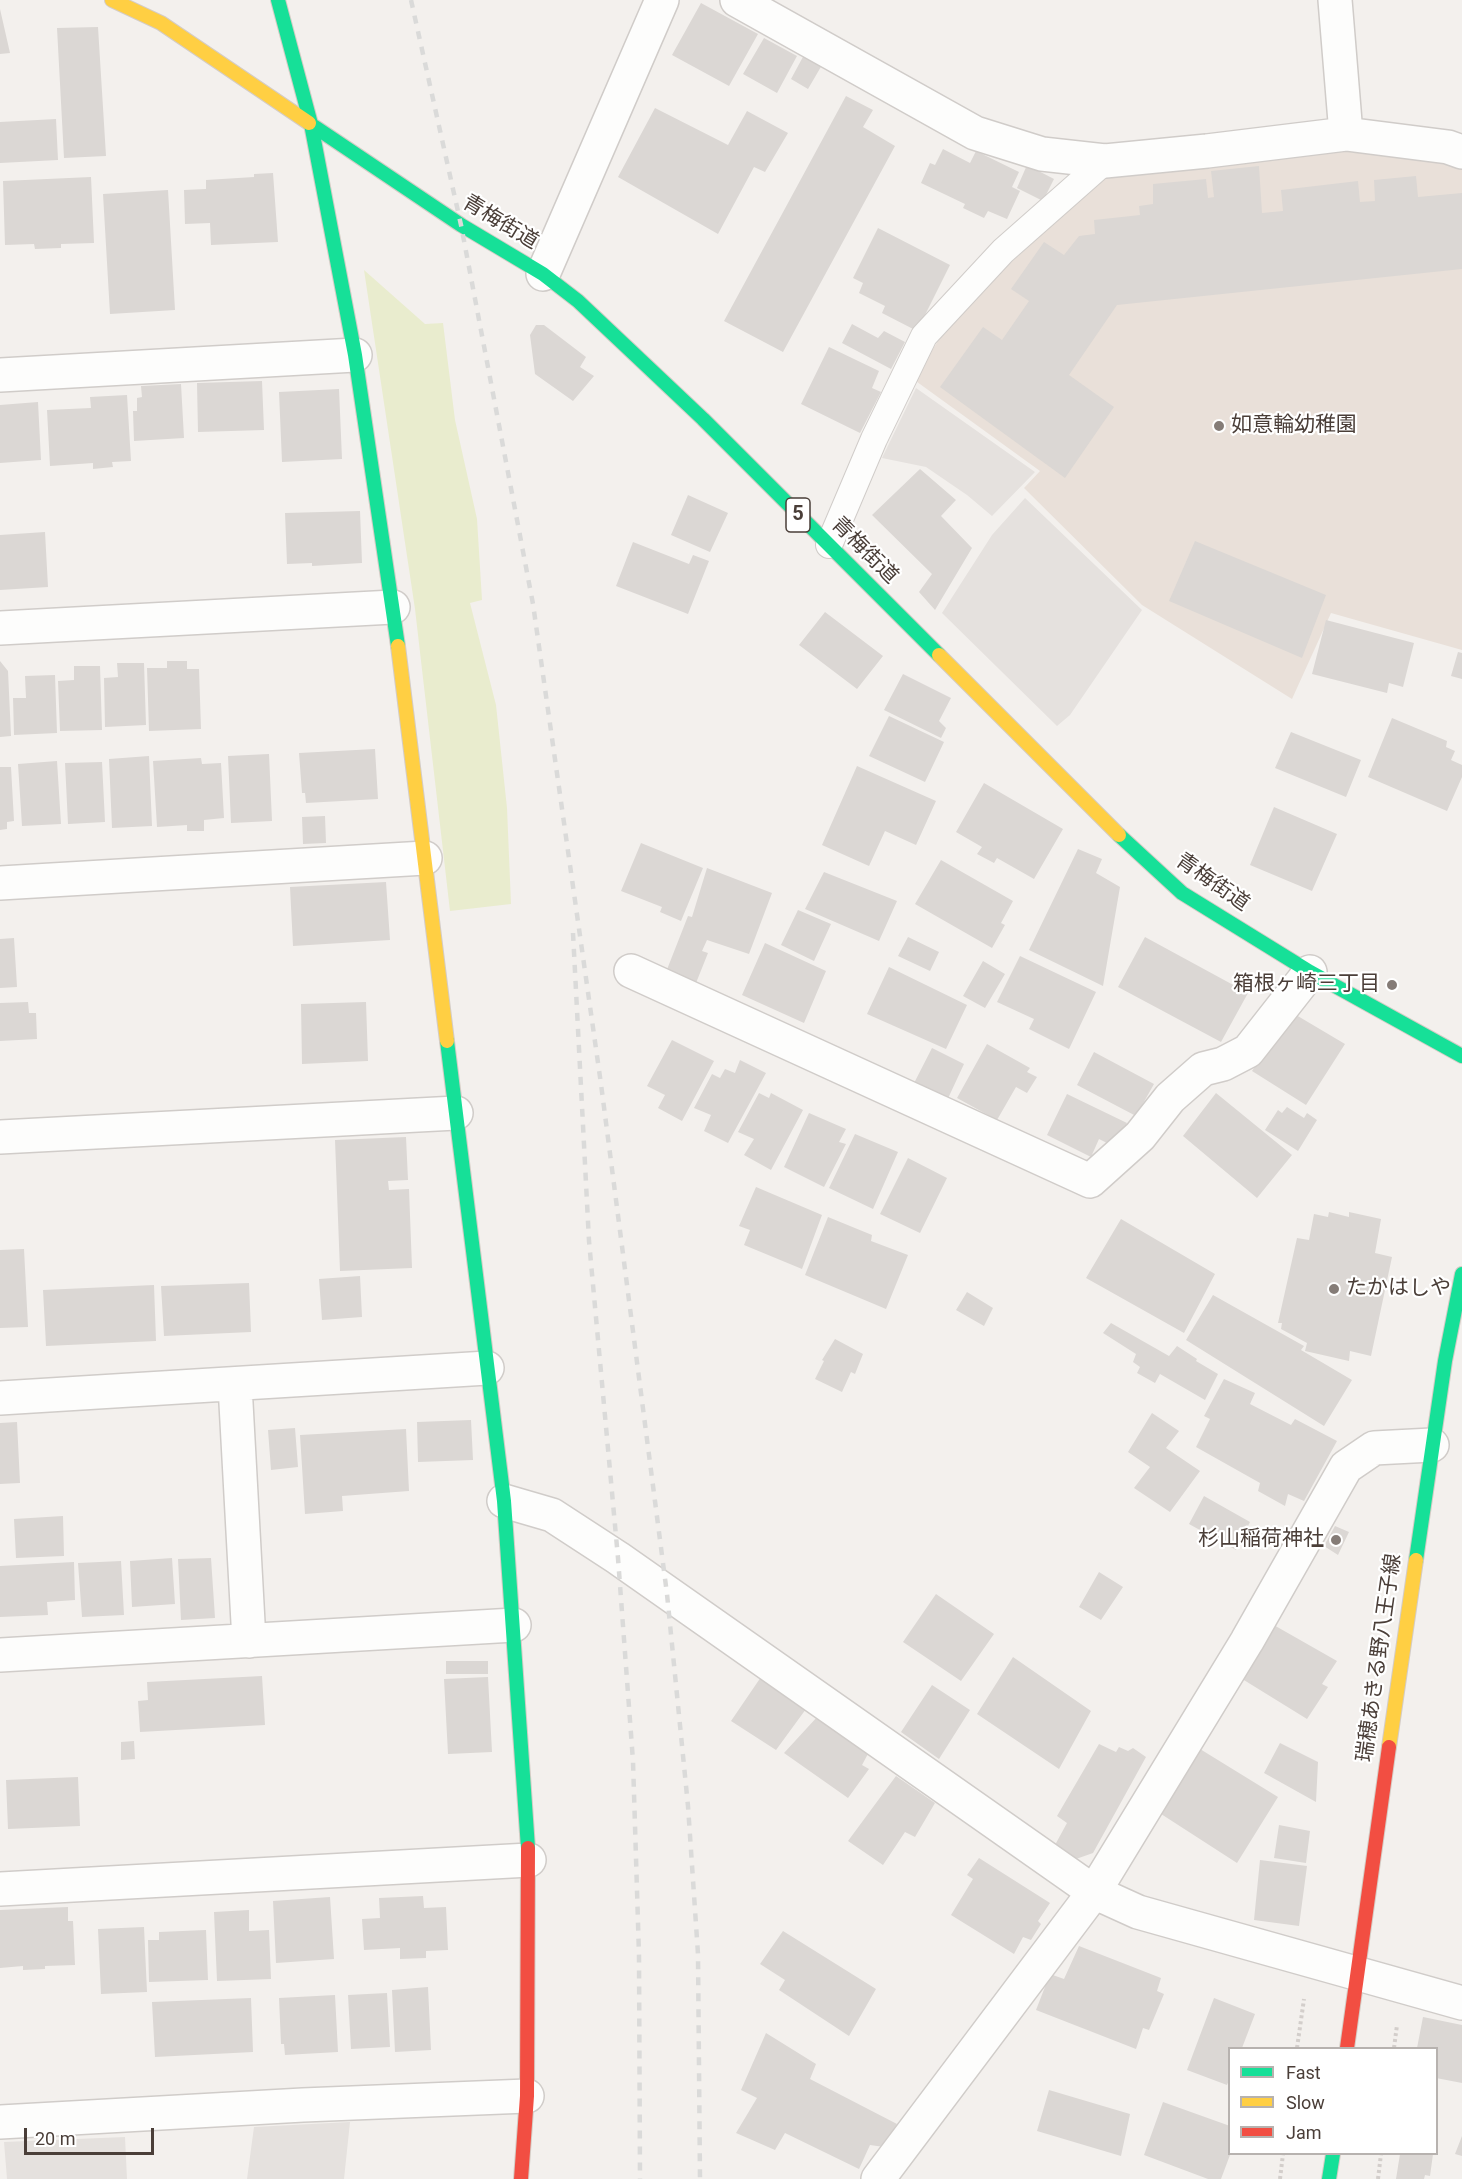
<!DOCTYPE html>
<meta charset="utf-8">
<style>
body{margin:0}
#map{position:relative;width:1462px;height:2179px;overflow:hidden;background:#f3f0ed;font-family:Roboto,sans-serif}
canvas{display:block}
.legend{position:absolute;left:1228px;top:2047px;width:210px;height:108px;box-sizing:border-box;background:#fff;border:2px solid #b7b2af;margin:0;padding:8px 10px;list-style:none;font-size:18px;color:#4a3e38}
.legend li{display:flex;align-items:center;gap:12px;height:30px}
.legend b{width:30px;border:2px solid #b7b2af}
.scale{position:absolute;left:24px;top:2128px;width:130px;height:27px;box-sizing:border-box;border:3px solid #4a3e38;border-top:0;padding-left:8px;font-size:18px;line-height:21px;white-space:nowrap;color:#4a3e38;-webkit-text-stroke:4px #fff;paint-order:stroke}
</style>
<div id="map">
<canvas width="1462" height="2179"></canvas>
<ul class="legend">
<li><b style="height:8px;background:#16e098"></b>Fast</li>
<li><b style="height:8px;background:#ffcf43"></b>Slow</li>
<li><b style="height:8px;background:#f24e42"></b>Jam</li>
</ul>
<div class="scale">20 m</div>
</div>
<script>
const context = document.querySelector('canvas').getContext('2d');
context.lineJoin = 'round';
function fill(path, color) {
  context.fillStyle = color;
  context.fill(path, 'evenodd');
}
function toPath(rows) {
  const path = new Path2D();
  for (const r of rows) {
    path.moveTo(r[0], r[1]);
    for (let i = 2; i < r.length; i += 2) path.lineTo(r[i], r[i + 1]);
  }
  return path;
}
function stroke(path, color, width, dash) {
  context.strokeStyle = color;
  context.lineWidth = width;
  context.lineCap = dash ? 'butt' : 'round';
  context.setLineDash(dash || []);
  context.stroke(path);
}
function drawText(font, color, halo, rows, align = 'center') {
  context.font = font + ' Roboto,"Noto Sans JP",sans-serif';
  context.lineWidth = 4.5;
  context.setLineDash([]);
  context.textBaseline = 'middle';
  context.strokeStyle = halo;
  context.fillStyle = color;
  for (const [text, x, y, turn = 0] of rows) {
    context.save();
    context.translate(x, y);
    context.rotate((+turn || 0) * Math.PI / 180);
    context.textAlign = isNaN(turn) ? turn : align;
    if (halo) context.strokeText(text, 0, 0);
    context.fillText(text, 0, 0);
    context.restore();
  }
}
fill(toPath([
 [1335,151,1445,159,1462,165,1462,650,1331,613,1292,699,1142,605,1024,488,1040,471,913,379,948,326,997,275,1109,173]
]), '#e9e0d9');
fill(toPath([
 [364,270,425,324,443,323,455,420,477,519,482,600,470,603,496,705,507,808,511,904,450,911,415,609]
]), '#e9ecce');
fill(toPath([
 [916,388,1035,472,992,516,967,495,926,467,882,458],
 [1025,498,1142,610,1070,715,1057,726,942,613,992,535],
 [350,2122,344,2179,247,2179,254,2127],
 [125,2137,127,2179,7,2179,4,2142]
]), '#e5e1de');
fill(toPath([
 [701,3,758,34,729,86,672,55],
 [0,9,10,53,0,54],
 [98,27,106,156,64,158,57,28],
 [764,38,797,56,777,93,743,74],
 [804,55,822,65,808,89,791,79],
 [846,96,873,110,863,127,895,146,783,352,724,321],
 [655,108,728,145,747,111,788,133,765,172,754,167,718,234,618,177],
 [56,119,58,160,0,163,0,122],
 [943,149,970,163,976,151,1019,172,1012,187,1020,191,1007,219,988,211,984,218,963,208,965,204,921,183,930,163,935,165],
 [1027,165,1054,179,1043,201,1017,188],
 [1259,166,1262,213,1283,211,1281,190,1358,181,1360,202,1375,201,1374,180,1416,176,1418,197,1462,193,1462,269,1117,305,1069,375,1114,407,1065,478,940,387,983,327,1002,340,1029,301,1011,289,1044,242,1064,255,1079,236,1095,234,1094,220,1140,215,1139,206,1153,204,1153,184,1206,179,1208,198,1214,197,1211,171],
 [273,173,278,242,211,245,210,223,185,224,184,190,206,189,206,180,254,177,254,174],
 [91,177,94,243,61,244,61,248,35,249,34,244,5,245,3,181],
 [168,190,175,310,110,314,103,194],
 [878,228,950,265,917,331,882,313,885,306,859,293,863,283,853,278],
 [852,324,878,338,884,331,905,342,891,369,842,343],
 [536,325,544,325,586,357,580,367,594,376,573,401,535,374,530,335],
 [829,347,879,371,872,388,881,392,860,433,801,404],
 [262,381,264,430,198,432,197,383],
 [181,384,184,438,134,441,133,411,137,411,137,398,142,397,141,386],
 [339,389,342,459,282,462,279,392],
 [127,395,131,461,112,462,113,467,93,469,93,463,50,466,47,410,91,408,90,397],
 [38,402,41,460,0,463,0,405],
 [920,469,956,500,941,516,972,548,935,610,919,592,932,574,872,515],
 [688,495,728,513,710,552,671,535],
 [360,511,362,563,312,566,312,563,287,564,285,513],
 [45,532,48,587,0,590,0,535],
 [1195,541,1326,595,1302,658,1169,601],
 [633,542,689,564,693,555,709,561,688,614,616,586],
 [825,612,883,656,857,689,799,645],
 [1326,620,1414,643,1403,687,1389,683,1387,693,1312,674],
 [1458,652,1462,653,1462,679,1451,676],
 [0,661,8,671,11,736,0,737],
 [167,661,187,661,187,669,199,669,201,729,149,731,147,668,167,668],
 [117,663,144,663,146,725,105,727,104,678,118,677],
 [74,666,100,666,102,730,60,731,58,681,74,680],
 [903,674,951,698,939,721,946,728,941,738,884,710],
 [55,675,57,733,14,735,13,698,26,698,25,676],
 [889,716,944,742,925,782,869,756],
 [1392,718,1447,741,1446,747,1455,751,1451,760,1462,765,1462,777,1447,811,1368,777],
 [1291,732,1361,760,1346,797,1275,768],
 [375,749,378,799,306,803,305,793,302,793,299,753],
 [269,754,272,821,231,823,228,756],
 [149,756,152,826,112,828,109,759],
 [201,758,202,764,221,763,224,818,204,820,204,831,187,831,187,825,157,827,153,761],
 [57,761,61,824,22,826,18,764],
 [102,762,105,822,68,824,65,763],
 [857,766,936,801,916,845,885,831,869,866,822,845],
 [0,767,11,767,14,821,7,822,7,829,0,830],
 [984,783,1063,829,1034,879,997,858,994,863,977,854,982,847,956,832],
 [1274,807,1337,834,1312,891,1250,865],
 [325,816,326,843,303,844,302,817],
 [641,843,703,868,681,921,660,912,662,907,621,891],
 [1078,849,1102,859,1096,873,1120,887,1103,986,1029,950],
 [941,860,1013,901,1001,923,1005,925,992,948,915,904],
 [707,868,772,893,749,954,707,940,702,951,708,953,696,983,666,972,688,916,692,917],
 [824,872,897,901,879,941,805,909],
 [386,882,390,940,293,946,290,887],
 [798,910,831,924,814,961,781,945],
 [908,937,939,952,930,971,898,956],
 [1145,937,1248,993,1221,1042,1118,987],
 [14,938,17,987,0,988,0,939],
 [765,943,826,971,804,1023,742,995],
 [1020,956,1096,992,1069,1049,1029,1029,1034,1019,997,1002],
 [983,961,1005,974,985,1008,963,996],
 [889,967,967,1005,946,1049,867,1014],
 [28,1002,29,1013,36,1013,37,1039,0,1041,0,1003],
 [366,1002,368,1061,302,1064,301,1004],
 [1291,1012,1345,1044,1306,1105,1252,1071],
 [672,1040,714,1061,682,1121,658,1108,665,1095,647,1086],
 [987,1044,1030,1068,1027,1072,1037,1077,1027,1093,1016,1087,997,1120,957,1098],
 [932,1048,964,1064,944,1107,911,1089],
 [1094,1052,1154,1084,1136,1116,1077,1085],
 [740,1060,766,1073,728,1143,704,1131,711,1115,694,1108,712,1074,720,1078,725,1069,735,1073],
 [759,1093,769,1098,771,1093,803,1110,771,1170,744,1155,754,1139,738,1132],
 [1216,1093,1292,1155,1257,1198,1183,1136],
 [1067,1094,1127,1123,1115,1147,1099,1139,1091,1157,1047,1135],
 [1287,1107,1304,1118,1307,1113,1317,1120,1298,1151,1265,1130,1278,1110,1282,1113],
 [809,1113,846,1129,839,1142,846,1144,824,1187,784,1167],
 [855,1134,898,1152,873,1209,829,1188],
 [406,1137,408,1180,388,1181,389,1190,409,1189,412,1268,340,1271,335,1140],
 [908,1158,947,1178,920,1233,880,1214],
 [756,1187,822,1215,802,1269,744,1245,750,1230,739,1226],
 [1329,1212,1349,1217,1349,1212,1381,1219,1375,1253,1392,1257,1371,1356,1350,1351,1349,1361,1305,1351,1307,1343,1281,1329,1282,1323,1278,1323,1297,1238,1309,1240,1314,1214,1328,1217],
 [828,1217,872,1235,871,1241,908,1255,886,1309,805,1275],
 [1121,1219,1215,1274,1184,1333,1086,1278],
 [24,1249,28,1327,0,1328,0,1250],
 [360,1276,362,1317,322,1320,319,1279],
 [249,1283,251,1332,164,1336,161,1286],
 [154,1285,156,1341,46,1346,43,1290],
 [967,1292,993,1308,984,1326,956,1310],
 [1213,1295,1304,1346,1301,1350,1352,1380,1324,1426,1186,1340],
 [1111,1323,1169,1356,1177,1346,1197,1359,1196,1361,1218,1374,1205,1400,1160,1374,1155,1383,1137,1373,1140,1367,1133,1362,1136,1354,1103,1333],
 [835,1339,863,1354,855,1374,851,1372,842,1392,815,1379,824,1361,822,1360],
 [1224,1379,1255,1393,1250,1404,1291,1425,1295,1419,1337,1441,1304,1501,1288,1494,1285,1506,1258,1491,1260,1483,1196,1447,1210,1419,1204,1416],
 [1152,1413,1179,1431,1166,1448,1200,1471,1170,1512,1134,1488,1150,1467,1128,1452],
 [471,1420,473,1460,418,1462,417,1422],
 [17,1422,20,1483,0,1484,0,1423],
 [295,1428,298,1467,271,1470,268,1430],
 [406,1429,409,1491,342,1496,343,1511,305,1514,300,1435],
 [1204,1496,1250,1522,1236,1550,1189,1524],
 [63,1516,64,1556,16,1558,14,1519],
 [1335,1526,1349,1532,1338,1555,1324,1546],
 [172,1558,175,1604,132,1607,130,1561],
 [211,1558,215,1618,181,1620,178,1559],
 [121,1561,124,1615,82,1617,78,1563],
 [74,1562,75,1600,47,1602,48,1615,0,1617,0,1566],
 [1099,1572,1123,1587,1101,1620,1079,1607],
 [936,1594,994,1634,961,1681,903,1642],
 [1272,1624,1337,1661,1322,1684,1328,1687,1307,1719,1239,1677],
 [1013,1657,1091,1711,1059,1769,977,1714],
 [446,1661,488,1661,488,1674,446,1674],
 [262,1676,265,1725,140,1732,138,1701,148,1700,147,1682],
 [488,1677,492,1752,448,1754,444,1679],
 [761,1677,806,1709,776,1750,731,1721],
 [932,1685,970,1710,939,1759,901,1732],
 [818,1716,869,1752,862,1765,869,1769,848,1798,784,1753],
 [134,1741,135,1759,121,1760,121,1742],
 [1280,1743,1318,1762,1316,1802,1264,1773],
 [1099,1744,1116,1752,1119,1747,1128,1751,1133,1748,1146,1757,1093,1853,1076,1859,1055,1845,1067,1823,1057,1816],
 [1200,1749,1278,1797,1237,1863,1158,1812],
 [896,1776,935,1803,915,1837,905,1832,883,1865,848,1841],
 [78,1777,80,1826,8,1829,6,1780],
 [1279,1825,1310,1831,1306,1863,1274,1858],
 [979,1858,1050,1903,1038,1921,1041,1924,1031,1940,1023,1937,1014,1954,951,1915,973,1879,967,1875],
 [1260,1860,1307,1866,1299,1926,1254,1920],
 [423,1896,424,1908,446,1907,448,1950,426,1951,426,1958,400,1959,400,1948,364,1950,362,1919,380,1918,379,1898],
 [330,1897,334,1959,276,1963,273,1901],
 [68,1907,68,1921,73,1921,75,1965,45,1966,45,1969,23,1970,23,1966,0,1968,0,1910],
 [249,1910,249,1931,269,1930,271,1979,217,1981,214,1912],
 [144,1927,147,1992,101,1994,98,1929],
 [206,1930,208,1980,149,1982,148,1940,159,1940,159,1932],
 [783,1931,876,1989,849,2036,779,1990,785,1980,760,1964],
 [1079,1946,1161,1978,1157,1991,1164,1994,1149,2030,1143,2028,1136,2049,1036,2010,1050,1974,1064,1979],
 [428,1987,431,2050,395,2052,392,1990],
 [387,1993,390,2047,351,2049,348,1995],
 [335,1995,338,2052,285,2055,284,2044,281,2044,279,1998],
 [251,1998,253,2052,155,2057,152,2002],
 [1214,1998,1255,2014,1242,2048,1230,2048,1230,2078,1227,2085,1187,2070],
 [1423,2017,1462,2025,1462,2083,1436,2078,1436,2048,1417,2048],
 [766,2033,816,2064,810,2079,897,2124,884,2147,870,2145,859,2169,785,2133,775,2150,736,2133,757,2098,741,2090],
 [1049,2090,1130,2114,1121,2156,1037,2131],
 [1163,2102,1230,2126,1230,2155,1221,2179,1208,2179,1144,2155],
 [1462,2136,1462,2156,1455,2154],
 [1400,2154,1433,2154,1430,2176,1425,2175,1424,2179,1396,2179]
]), '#dbd7d4');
const lane = toPath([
 [829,545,874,439,924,336,1003,251,1105,161]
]);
const street = toPath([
 [737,0,975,133,1042,154,1105,161,1207,151,1346,134,1448,147,1462,152],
 [1335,0,1346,134],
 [543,274,662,0],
 [0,375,355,355],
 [0,628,393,607],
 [0,883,425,858],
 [631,971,1090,1181,1140,1136,1170,1098,1203,1069,1223,1064,1248,1051,1310,972],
 [0,1137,456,1113],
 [235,1385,249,1641],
 [0,1398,487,1368],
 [504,1501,552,1515,618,1558,1094,1892,1138,1912,1462,2003],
 [0,1655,514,1625],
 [0,1889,529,1860],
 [0,2122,303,2105,527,2096],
 [878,2179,1094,1892,1247,1641,1346,1467,1374,1448,1432,1445]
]);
const fast = toPath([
 [278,0,311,124,355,355,398,646],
 [309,123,461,225,543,274,578,301,703,419,939,655],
 [1119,835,1182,893,1310,972,1462,1056],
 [447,1041,504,1501,528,1848],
 [1416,1560,1445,1361,1462,1274],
 [1329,2179,1333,2154]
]);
const slow = toPath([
 [112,0,161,23,309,123],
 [398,646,447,1041],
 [939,655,1119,835],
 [1389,1747,1416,1560]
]);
const jam = toPath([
 [1347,2048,1389,1747],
 [521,2179,527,2096,528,1848]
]);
stroke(lane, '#d0ccc9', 28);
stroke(street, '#d0ccc9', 36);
stroke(fast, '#d4ccc5', 16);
stroke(slow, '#d4ccc5', 16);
stroke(jam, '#d4ccc5', 16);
stroke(toPath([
 [1297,2048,1304,1999],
 [1394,2048,1397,2025],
 [1280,2179,1283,2154],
 [1378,2179,1381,2154]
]), '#d3cecb', 4, [3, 3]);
stroke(lane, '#fdfdfc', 26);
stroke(street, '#fdfdfc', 33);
stroke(fast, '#16e098', 14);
stroke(slow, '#ffcf43', 14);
stroke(jam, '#f24e42', 14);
stroke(toPath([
 [411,0,461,225,533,604,601,1084,667,1594,688,1806,698,1954,700,2179],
 [573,933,589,1241,618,1558,633,1761,639,1955,640,2179]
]), '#dadad9', 4.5, [8, 8]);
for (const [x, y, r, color] of [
 [1219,426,6,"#857c77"],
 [1392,985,6,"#857c77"],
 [1334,1289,6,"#857c77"],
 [1336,1540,6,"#857c77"]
]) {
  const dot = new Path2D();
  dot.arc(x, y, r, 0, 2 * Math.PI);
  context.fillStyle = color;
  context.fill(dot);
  stroke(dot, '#fff', 2);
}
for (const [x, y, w] of [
 [798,515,24]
]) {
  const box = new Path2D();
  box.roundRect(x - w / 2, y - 17, w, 34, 4.5);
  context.fillStyle = '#fff';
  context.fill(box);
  stroke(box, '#4a3e38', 1.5);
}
drawText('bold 20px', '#4a3e38', null, [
 ["5",798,515]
]);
drawText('21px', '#4a3e38', '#fff', [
 ["青梅街道",500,223,31],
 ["青梅街道",864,551,45],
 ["青梅街道",1212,883,35],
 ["瑞穂あきる野八王子線",1380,1658,-82]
]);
drawText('21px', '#4a3e38', '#fff', [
 ["如意輪幼稚園",1231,426],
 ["箱根ヶ崎三丁目",1380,985,"right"],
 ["たかはしや",1346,1289],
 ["杉山稲荷神社",1324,1540,"right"]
], 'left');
</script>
